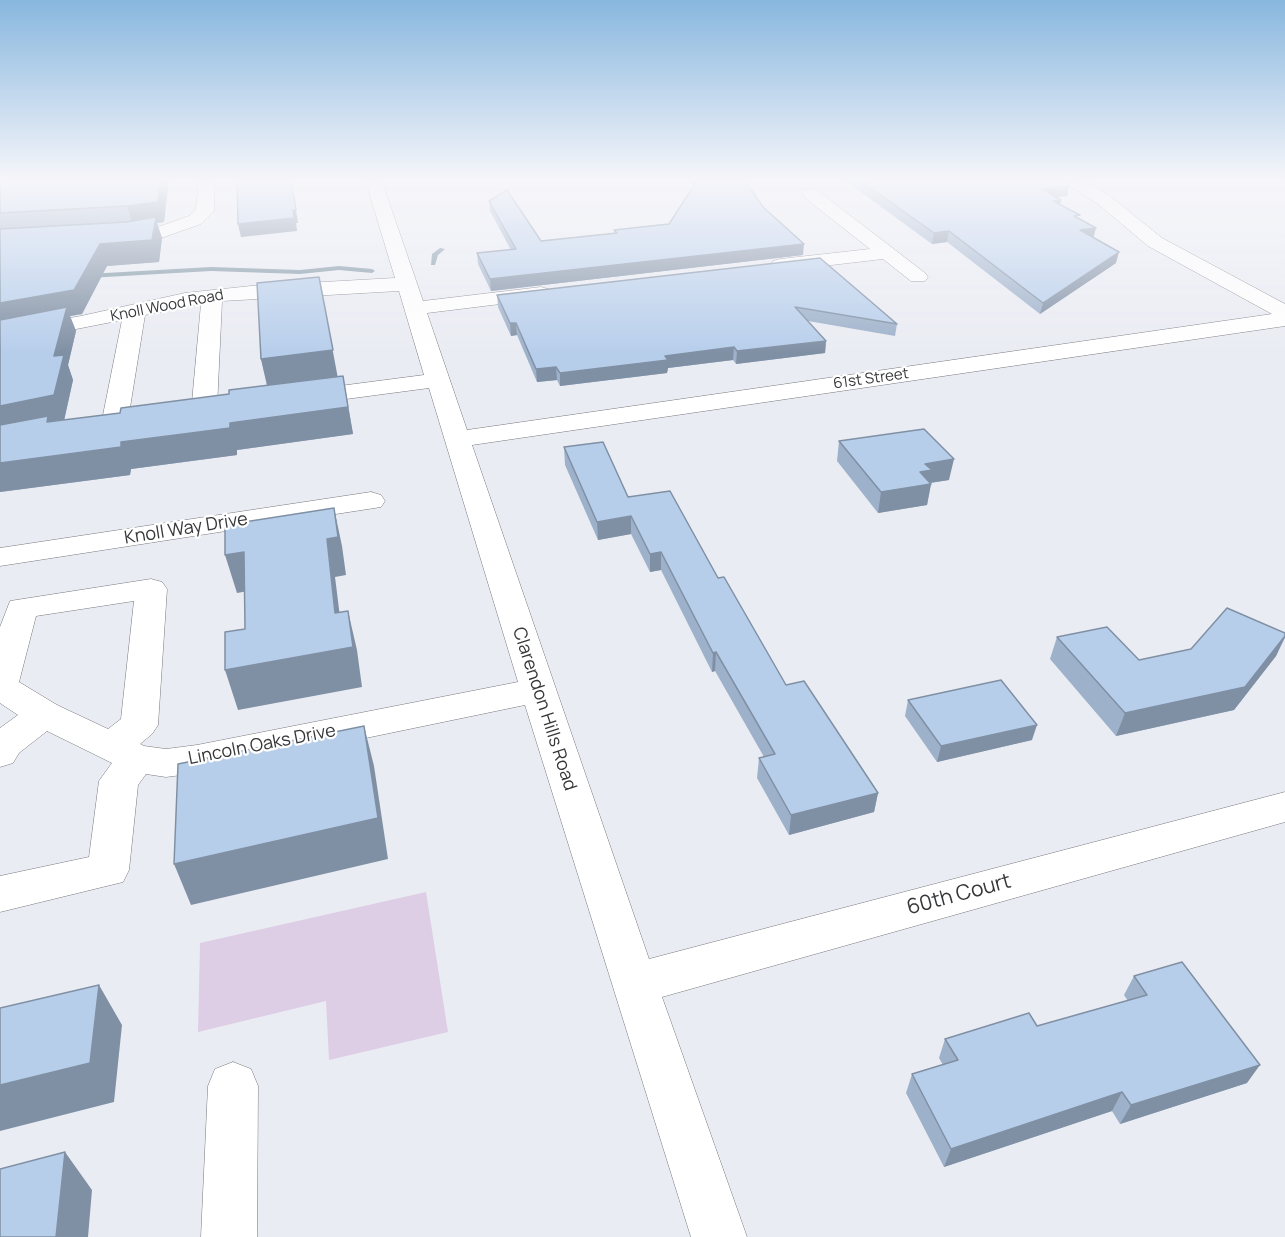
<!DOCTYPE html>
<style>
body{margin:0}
canvas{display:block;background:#eaecf3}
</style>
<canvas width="1285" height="1237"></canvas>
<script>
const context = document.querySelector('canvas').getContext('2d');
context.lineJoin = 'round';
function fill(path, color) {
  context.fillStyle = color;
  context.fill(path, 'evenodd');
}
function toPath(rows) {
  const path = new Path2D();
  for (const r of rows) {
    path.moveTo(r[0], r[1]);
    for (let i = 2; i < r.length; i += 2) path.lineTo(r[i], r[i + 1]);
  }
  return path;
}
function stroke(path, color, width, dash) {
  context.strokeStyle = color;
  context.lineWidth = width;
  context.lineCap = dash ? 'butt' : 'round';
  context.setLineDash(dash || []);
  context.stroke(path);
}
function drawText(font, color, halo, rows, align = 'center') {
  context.font = font + ' Manrope,sans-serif';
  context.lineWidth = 4.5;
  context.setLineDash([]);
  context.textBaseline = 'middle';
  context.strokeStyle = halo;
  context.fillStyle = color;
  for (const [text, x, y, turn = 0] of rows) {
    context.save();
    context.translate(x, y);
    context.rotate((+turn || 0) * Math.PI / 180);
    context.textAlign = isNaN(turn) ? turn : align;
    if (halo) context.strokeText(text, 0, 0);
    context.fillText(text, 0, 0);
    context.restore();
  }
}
fill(toPath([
 [426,892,448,1032,329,1060,326,1001,198,1032,200,943]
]), '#decee5');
fill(toPath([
 [440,248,445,249,438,255,435,265,431,265,432,254,440,248],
 [339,266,372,269,375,271,372,273,339,270,300,274,211,271,88,278,85,276,88,274,211,267,300,270,339,266]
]), '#7b94a3');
const minor = toPath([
 [199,179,215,179,214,211,201,224,164,237,116,243,109,241,107,237,109,233,161,226,189,216,196,209,199,179],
 [365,179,381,179,423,301,541,287,548,289,551,293,548,297,541,299,427,313,467,430,1272,314,1148,246,1098,204,1059,179,1080,179,1110,196,1162,238,1285,304,1285,326,472,445,649,959,1285,792,1285,822,662,997,747,1237,691,1237,525,705,197,773,166,777,146,774,138,785,129,870,123,882,0,912,0,876,89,857,99,781,112,763,47,731,19,753,13,763,0,767,0,728,18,715,0,703,0,627,10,601,151,579,162,582,167,589,158,725,152,734,140,744,144,746,166,749,197,745,518,682,429,388,301,405,292,403,289,398,292,393,301,391,424,375,399,291,222,301,217,408,213,413,172,420,163,417,159,412,163,407,192,402,201,304,145,315,128,420,124,425,115,428,106,425,102,420,122,320,0,344,0,330,81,316,185,293,251,286,395,278,365,179],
 [134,601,121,719,108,729,57,705,19,682,36,616,134,601],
 [811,189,817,190,925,273,928,277,925,281,911,281,883,259,780,271,773,269,770,265,773,261,780,259,870,249,805,198,802,194,805,190,811,189],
 [371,492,381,495,385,501,381,507,0,566,0,548,371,492],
 [233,1062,251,1069,258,1086,257,1237,201,1237,208,1086,215,1069,233,1062]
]);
stroke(minor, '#78797f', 1);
fill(minor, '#fff');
fill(toPath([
 [0,179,169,179,164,222,157,223,162,238,159,262,107,266,82,314,70,316,76,331,68,365,73,380,64,420,120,413,229,394,267,386,261,359,338,376,343,376,353,434,237,450,237,455,131,469,130,475,0,492],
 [691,179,744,179,763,207,803,255,491,291,478,264,477,253,511,250,490,211,489,201,541,241,615,233,614,230,669,224,694,185,691,184],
 [843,179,1069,179,1067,196,1057,197,1060,205,1079,219,1093,237,1116,263,1040,314,947,242,932,244],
 [820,258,897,324,895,336,808,321,826,341,825,353,736,364,733,360,668,368,667,373,560,386,557,380,537,382,517,335,511,336,498,307,497,295],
 [839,441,949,480,930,483,931,484,927,505,878,513,837,461],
 [564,447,628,497,718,578,786,685,878,793,874,812,789,835,757,778,759,758,764,757,715,671,712,672,661,570,650,572,631,534,598,540,565,465],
 [1285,633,1285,638,1276,656,1234,710,1116,736,1050,659,1057,637,1139,660],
 [908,700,1032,740,937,762,905,716],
 [1134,976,1247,1083,1120,1124,1112,1111,944,1167,906,1093,912,1074,943,1065,939,1058,945,1039,1037,1026,1128,1001,1124,995]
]), '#9db1ca');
fill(toPath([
 [161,179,169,179,164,222,157,223,162,238,159,262,107,266,82,314,70,316,76,331,68,365,73,380,64,421,0,435,0,303,100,244,133,227,127,206],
 [291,179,298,223,296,223,297,231,241,237,238,224],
 [1069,186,1067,196,1040,199,1042,189],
 [1061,200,1059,210,1053,201],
 [1096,228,1093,239,1080,230],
 [949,231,947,242,932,244,934,233],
 [804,244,803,255,491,291,490,279],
 [1119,252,1116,263,1040,314,1043,303],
 [319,277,339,384,269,393,261,359],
 [510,323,516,323,517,335,511,336],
 [826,341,825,353,736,364,737,351],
 [734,347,733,360,668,368,667,373,560,386,560,373,665,356],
 [556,367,557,380,537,382,536,369],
 [343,376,353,434,237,450,237,455,131,469,130,475,0,492,0,463,230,423],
 [954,459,949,480,929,483,931,484,927,505,878,513,881,492,920,472,925,464],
 [334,508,342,546,346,575,335,577,344,649,348,611,357,650,362,687,238,710,225,670,335,613,327,539],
 [631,516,631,534,598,540,597,522],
 [244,552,254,590,237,593,225,555],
 [661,552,661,570,650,572,650,554],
 [1285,636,1276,656,1234,710,1116,736,1125,713],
 [716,652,715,671,712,672,713,653],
 [1037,725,1032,740,937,762,941,746],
 [364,726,374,766,388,859,191,905,174,864],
 [878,793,874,812,789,835,791,815],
 [99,985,122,1025,114,1102,0,1131,0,1085],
 [1260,1065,1247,1083,1120,1124,1131,1105],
 [1122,1092,1112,1111,944,1167,951,1149],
 [65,1152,92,1190,88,1237,56,1237]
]), '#8090a4');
const building = toPath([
 [0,179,161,179,158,202,127,206,0,213,0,179],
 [237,179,291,179,296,210,293,210,294,218,238,224,237,179],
 [698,179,744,179,763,207,804,244,490,279,477,253,516,249,489,201,507,190,541,241,617,233,614,230,669,224,698,179],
 [858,179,1069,179,1069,186,1042,189,1061,200,1053,201,1080,215,1074,216,1096,228,1080,230,1119,252,1043,303,949,231,934,233,858,179],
 [156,217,152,240,100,244,74,290,0,303,0,229,127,222,156,217],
 [820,258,897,324,795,307,826,341,737,351,734,347,665,356,668,360,560,373,556,367,536,369,516,323,510,323,497,295,820,258],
 [319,277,333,350,261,359,257,283,319,277],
 [67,307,54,356,64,355,54,395,0,406,0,320,67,307],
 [343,376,348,407,230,423,230,428,121,442,121,447,0,463,0,425,48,416,47,422,120,413,121,408,229,394,229,390,343,376],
 [924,429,954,459,925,464,932,470,920,472,931,484,881,492,839,441,924,429],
 [603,442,628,497,670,491,718,578,724,577,786,685,804,681,878,793,791,815,759,758,775,754,716,652,713,653,661,552,650,554,631,516,597,522,564,447,603,442],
 [334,508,338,537,327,539,335,613,348,611,353,647,225,670,225,632,245,629,244,552,225,555,225,525,334,508],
 [1227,608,1285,633,1285,636,1245,687,1125,713,1057,637,1107,627,1139,660,1191,649,1227,608],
 [1001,680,1037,725,941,746,908,700,1001,680],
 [364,726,378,818,174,864,178,764,364,726],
 [1182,962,1260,1065,1131,1105,1122,1092,951,1149,912,1074,958,1060,945,1039,1029,1013,1037,1026,1147,995,1134,976,1182,962],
 [99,985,90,1063,0,1085,0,1008,99,985],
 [65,1152,56,1237,0,1237,0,1169,65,1152]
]);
fill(building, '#b7ceeb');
stroke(building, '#8090a4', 1.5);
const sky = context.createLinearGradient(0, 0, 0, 353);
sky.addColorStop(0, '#88b7de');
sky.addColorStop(0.51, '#f6f6fa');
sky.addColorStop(1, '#f6f6fa00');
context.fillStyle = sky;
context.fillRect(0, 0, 1285, 353);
drawText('15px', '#363739', '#fff', [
 ["Knoll Wood Road",167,306,-11],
 ["61st Street",871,379,-8]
]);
drawText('18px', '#363739', '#fff', [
 ["Knoll Way Drive",186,529,-9],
 ["Clarendon Hills Road",544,709,72],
 ["Lincoln Oaks Drive",262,745,-11]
]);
drawText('21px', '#363739', '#fff', [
 ["60th Court",959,895,-15]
]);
</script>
